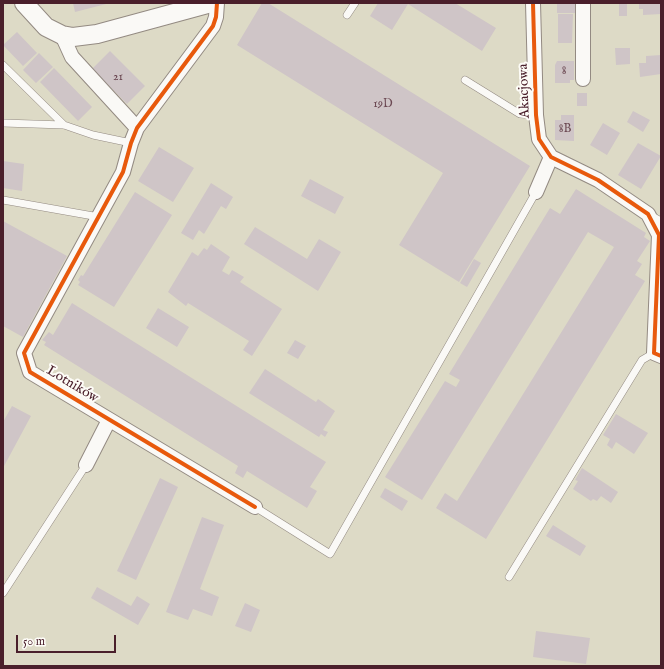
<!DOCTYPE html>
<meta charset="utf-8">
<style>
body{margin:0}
#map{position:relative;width:664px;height:669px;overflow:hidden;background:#dddac6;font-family:"IM FELL English",serif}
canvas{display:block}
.frame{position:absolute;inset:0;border:4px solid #4a1f2b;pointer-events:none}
.scale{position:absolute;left:16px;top:635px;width:100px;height:18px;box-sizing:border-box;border:2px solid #4a1f2b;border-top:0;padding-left:5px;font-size:12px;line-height:14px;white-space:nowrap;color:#4a1f2b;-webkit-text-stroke:3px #fdfcf7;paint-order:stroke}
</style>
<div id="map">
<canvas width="664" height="669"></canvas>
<div class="frame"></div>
<div class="scale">50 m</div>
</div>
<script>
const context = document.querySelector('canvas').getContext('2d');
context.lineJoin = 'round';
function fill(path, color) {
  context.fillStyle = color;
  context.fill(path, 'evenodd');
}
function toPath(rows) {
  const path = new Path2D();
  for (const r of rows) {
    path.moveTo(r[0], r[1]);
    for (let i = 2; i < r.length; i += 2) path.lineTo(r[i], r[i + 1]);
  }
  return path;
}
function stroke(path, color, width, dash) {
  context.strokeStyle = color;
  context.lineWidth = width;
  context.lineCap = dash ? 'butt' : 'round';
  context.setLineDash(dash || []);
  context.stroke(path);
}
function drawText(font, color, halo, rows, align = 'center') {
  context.font = font + ' "IM FELL English",serif';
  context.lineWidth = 4;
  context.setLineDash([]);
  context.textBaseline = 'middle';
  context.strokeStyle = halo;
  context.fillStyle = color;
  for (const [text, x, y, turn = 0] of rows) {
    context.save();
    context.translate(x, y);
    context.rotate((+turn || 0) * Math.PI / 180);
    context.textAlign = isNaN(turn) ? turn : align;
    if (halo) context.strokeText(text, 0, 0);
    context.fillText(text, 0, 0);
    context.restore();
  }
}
fill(toPath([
 [73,3,110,3,75,12],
 [262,3,268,3,530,166,459,282,399,245,443,173,237,45],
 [378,3,455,3,496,28,482,51,408,4,392,30,370,16],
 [557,3,577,3,576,13,557,13],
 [619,3,627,3,627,16,619,16],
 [639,3,661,3,661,14,643,15,643,9,639,9],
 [558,14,573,14,572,43,558,43],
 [17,32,37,53,23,66,3,45],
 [615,48,630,48,630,64,616,65],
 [110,51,145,86,127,104,92,69],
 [39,53,53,67,36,83,23,70],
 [661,55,661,74,640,77,639,63,646,63,646,56],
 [557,61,574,61,574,80,570,80,570,83,555,83,555,65],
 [54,68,92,107,78,121,40,82],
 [577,93,587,93,587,106,577,106],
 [633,111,650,120,643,132,627,122],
 [561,115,574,115,574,141,555,140,555,120,561,120],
 [603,123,620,133,607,155,590,145],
 [638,143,661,156,641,189,618,175],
 [159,147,194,168,173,202,138,181],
 [3,161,24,164,22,191,3,188],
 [310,179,344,197,335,214,301,196],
 [211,183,233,197,226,209,221,206,204,234,199,230,193,240,181,233],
 [576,189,646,233,644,237,650,241,637,261,642,264,635,275,645,281,486,539,436,508,445,493,457,501,614,247,588,232,422,500,385,477,445,381,456,387,460,380,449,374,550,208,560,214],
 [135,192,172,215,114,307,78,285,80,282,78,280,81,275,83,276],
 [3,221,67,256,23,337,3,326],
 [255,227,307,259,319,239,341,252,318,291,244,244],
 [211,244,230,257,222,271,229,275,232,270,244,277,240,282,282,309,252,356,243,350,249,341,188,303,186,306,168,292,192,252,198,256,204,248,207,250],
 [474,259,481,263,467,287,460,283],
 [72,303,326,462,310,487,317,491,307,508,247,471,243,478,235,473,238,466,44,345,46,342,42,340,49,332,53,335],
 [158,308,189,327,177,347,146,328],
 [295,340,306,346,298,359,287,353],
 [265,369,316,402,318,399,335,411,323,430,328,432,325,437,321,434,319,437,249,393],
 [12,406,31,416,3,468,3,422],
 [616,414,648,433,634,454,616,442,612,449,607,445,610,439,603,435],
 [582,468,618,492,611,503,601,496,597,501,593,499,591,501,573,489,578,481,575,480],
 [160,478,178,487,136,580,117,571],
 [385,488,408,501,402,511,380,497],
 [202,517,224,525,200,589,219,597,212,616,193,609,188,620,166,612],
 [553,525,586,546,580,556,546,536],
 [97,587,131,606,137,596,150,604,138,625,91,598],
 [245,603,260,610,251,632,235,626],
 [536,631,590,638,586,664,533,657]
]), '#cfc5c7');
const service = toPath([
 [347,15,355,3],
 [3,65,64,125],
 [465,80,520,114,536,115],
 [3,123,64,125,93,135,131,143],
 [3,200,99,217],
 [650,215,661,221],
 [255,507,330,554,536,192],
 [509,577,642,360,654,353],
 [3,593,86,465]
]);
const minor = toPath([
 [217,3,216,17,213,26,137,128,131,143,123,172,24,353,30,372,255,507],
 [533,3,536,115,539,139,551,157,598,180,648,214,659,235,654,353,661,356],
 [583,3,583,79],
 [62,35,72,57,137,128],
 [536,192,551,157],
 [86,465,109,420]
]);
const tertiary = toPath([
 [24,3,46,27,62,35,73,37,97,34,211,3]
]);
stroke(service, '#938a82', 8);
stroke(minor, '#938a82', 16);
stroke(tertiary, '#938a82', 20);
stroke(service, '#faf9f6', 7);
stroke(minor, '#faf9f6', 14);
stroke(tertiary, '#faf9f6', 18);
stroke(toPath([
 [217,3,216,17,213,26,137,128,131,143,123,172,24,353,30,372,255,507],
 [533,3,536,115,539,139,551,157,598,180,648,214,659,235,654,353,661,356]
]), '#e8590c', 4);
drawText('12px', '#6b4852', null, [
 ["8",564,72],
 ["21",118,78],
 ["19D",383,105],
 ["8B",565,130]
]);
drawText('14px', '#4a1f2b', '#fdfcf7', [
 ["Akacjowa",525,91,-92],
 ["Lotników",72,385,31]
]);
</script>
